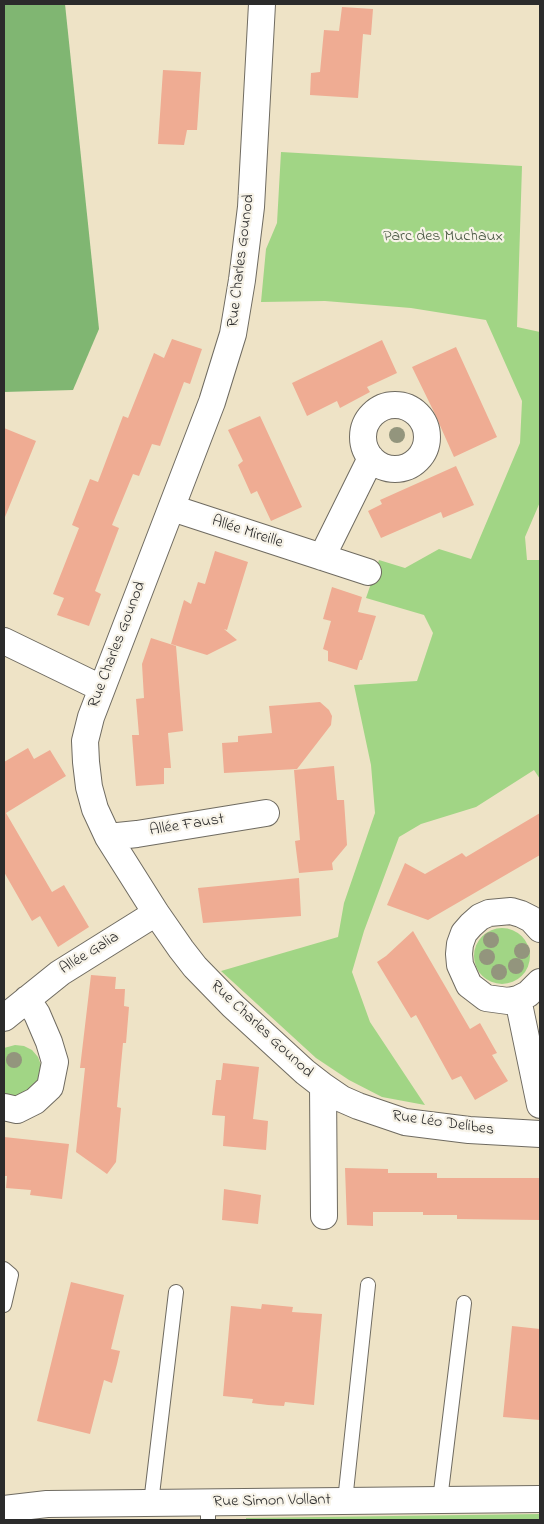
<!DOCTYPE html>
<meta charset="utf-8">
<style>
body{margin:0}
#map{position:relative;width:544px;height:1524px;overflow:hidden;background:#eee3c6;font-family:"Indie Flower",sans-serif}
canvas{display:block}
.frame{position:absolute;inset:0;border:5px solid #2b2b2b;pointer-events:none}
</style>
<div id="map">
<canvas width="544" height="1524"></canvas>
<div class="frame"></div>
</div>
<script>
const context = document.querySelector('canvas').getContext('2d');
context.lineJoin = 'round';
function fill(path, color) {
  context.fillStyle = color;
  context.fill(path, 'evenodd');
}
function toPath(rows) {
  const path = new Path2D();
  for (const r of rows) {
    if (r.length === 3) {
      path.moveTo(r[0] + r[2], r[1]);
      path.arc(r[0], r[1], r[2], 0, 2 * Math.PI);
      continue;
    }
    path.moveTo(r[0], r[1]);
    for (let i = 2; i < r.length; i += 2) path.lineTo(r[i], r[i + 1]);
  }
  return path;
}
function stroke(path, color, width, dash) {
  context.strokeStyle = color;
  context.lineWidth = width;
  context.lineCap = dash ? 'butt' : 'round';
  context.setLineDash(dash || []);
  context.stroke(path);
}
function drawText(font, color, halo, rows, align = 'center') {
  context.font = font + ' "Indie Flower",sans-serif';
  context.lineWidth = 4.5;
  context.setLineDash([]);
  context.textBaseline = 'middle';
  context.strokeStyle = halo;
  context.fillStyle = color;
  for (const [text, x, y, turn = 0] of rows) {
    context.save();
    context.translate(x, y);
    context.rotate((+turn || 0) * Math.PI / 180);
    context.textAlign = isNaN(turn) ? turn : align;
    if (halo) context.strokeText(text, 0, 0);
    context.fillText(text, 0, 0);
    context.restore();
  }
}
fill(toPath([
 [281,152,522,166,517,327,540,332,540,502,525,537,527,560,540,560,540,779,534,770,476,807,421,824,399,837,364,931,352,972,370,1022,425,1105,382,1097,349,1080,316,1058,221,971,338,937,344,903,375,813,371,765,354,685,417,681,433,633,424,615,366,598,379,560,405,568,439,549,471,559,520,443,522,401,486,320,411,308,325,301,261,302,266,249,277,223],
 [502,956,28],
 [15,1045,24,1046,32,1050,38,1057,41,1065,39,1082,28,1093,13,1097,4,1093,4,1048],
 [540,1514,540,1520,246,1520,246,1518]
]), '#a1d585');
fill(toPath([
 [4,4,65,4,99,329,73,390,4,392]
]), '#80b672');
fill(toPath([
 [342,7,373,9,371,35,363,34,358,98,310,95,311,73,320,72,324,30,339,31],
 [163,70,201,72,197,130,187,130,184,145,158,144],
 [172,339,202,349,190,384,184,382,160,446,152,444,139,476,133,474,112,525,119,528,95,591,101,594,89,626,57,615,64,598,53,594,79,528,72,525,90,479,98,482,123,416,128,418,154,353,164,358],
 [382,340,397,373,367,387,370,392,340,408,337,401,307,416,292,383],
 [456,347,497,437,454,457,434,412,412,367],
 [260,416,302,507,271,521,257,491,251,494,238,465,243,461,228,430],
 [4,428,36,441,5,517,4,517],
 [456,466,474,505,443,518,441,512,381,538,368,511,382,504,380,500],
 [215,551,248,562,227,630,224,629,237,640,207,655,171,644,184,600,191,604,198,582,205,584],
 [332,587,362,597,358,612,376,616,362,660,360,660,357,670,328,661,328,651,323,649,331,621,323,619],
 [151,638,176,646,183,731,168,733,171,768,164,768,164,784,136,786,132,735,139,735,136,699,144,698,142,664],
 [320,702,329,710,332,716,331,725,297,769,224,773,222,743,238,742,238,736,272,733,269,706],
 [28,748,34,759,50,750,66,776,6,813,52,892,64,885,89,927,58,947,40,916,32,921,4,872,4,762],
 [334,766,337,800,344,800,347,845,332,863,333,870,299,873,295,841,300,840,294,770],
 [540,813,540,855,428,920,387,905,405,863,425,874,462,853,466,857],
 [299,878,301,916,203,923,198,888],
 [413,931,470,1029,480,1023,497,1053,492,1055,508,1081,475,1100,461,1076,452,1080,416,1015,411,1018,377,962,386,956],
 [91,975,116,977,115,989,125,989,124,1006,129,1007,126,1043,123,1043,117,1107,121,1108,116,1162,107,1174,76,1152,85,1068,80,1068],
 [223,1063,259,1067,253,1119,268,1121,266,1150,223,1146,225,1116,212,1115,216,1080,221,1080],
 [4,1137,69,1144,62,1199,30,1195,31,1190,6,1188,7,1176,4,1176],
 [345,1168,388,1169,388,1173,437,1173,437,1178,540,1178,540,1220,457,1219,457,1215,423,1215,423,1212,373,1212,373,1226,347,1225],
 [224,1189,261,1195,258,1224,222,1220],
 [71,1282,124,1295,111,1349,120,1351,117,1364,112,1383,104,1380,90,1434,37,1421],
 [262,1304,293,1307,292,1312,322,1314,314,1405,285,1402,284,1406,268,1405,252,1403,253,1399,223,1396,231,1306,261,1309],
 [512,1326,540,1329,540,1420,503,1417]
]), '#efac93');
const lane = toPath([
 [4,1269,11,1275,4,1305],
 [440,1500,464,1303],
 [345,1501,368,1285],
 [151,1503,176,1292],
 [208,1503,208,1520]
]);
const street = toPath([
 [262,4,251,207,242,280,233,334,212,402,91,717,85,741,86,762,89,787,95,809,108,837,156,913,181,949,195,967,233,1006,305,1072,323,1086,324,1216],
 [395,437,32],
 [172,508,368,572],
 [322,557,371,458],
 [4,641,101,688],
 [108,837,137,834,266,813],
 [540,929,531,919,521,914,511,911,489,913,480,917,471,925,464,933,460,944,459,954,460,965,469,985,486,998,508,1001,518,999,528,994,540,982],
 [518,999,540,1105],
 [4,1018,60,973,156,913],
 [323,1086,342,1099,358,1106,405,1122,469,1130,540,1134],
 [4,1107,17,1110,35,1101,50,1087,55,1062,49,1042,37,1014,27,999],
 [4,1509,47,1504,540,1499]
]);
stroke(lane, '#6f6b61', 16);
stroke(street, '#6f6b61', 28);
stroke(lane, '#fff', 14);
stroke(street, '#fff', 26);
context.fillStyle = '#93957d';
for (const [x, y] of [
 [397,435],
 [491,940],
 [522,951],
 [487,957],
 [516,966],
 [499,972],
 [14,1060]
]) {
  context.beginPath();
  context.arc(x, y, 8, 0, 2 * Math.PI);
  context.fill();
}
drawText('16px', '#485642', '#f7f3e8', [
 ["Parc des Muchaux",443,237]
]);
drawText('16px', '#2b2b2b', '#f7f3e8', [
 ["Rue Charles Gounod",242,261,-83],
 ["Allée Mireille",247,533,18],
 ["Rue Charles Gounod",118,645,-69],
 ["Allée Faust",187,826,-9],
 ["Allée Galia",90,954,-32],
 ["Rue Charles Gounod",261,1030,43],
 ["Rue Léo Delibes",443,1124,8],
 ["Rue Simon Vollant",272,1502,-1]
]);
</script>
